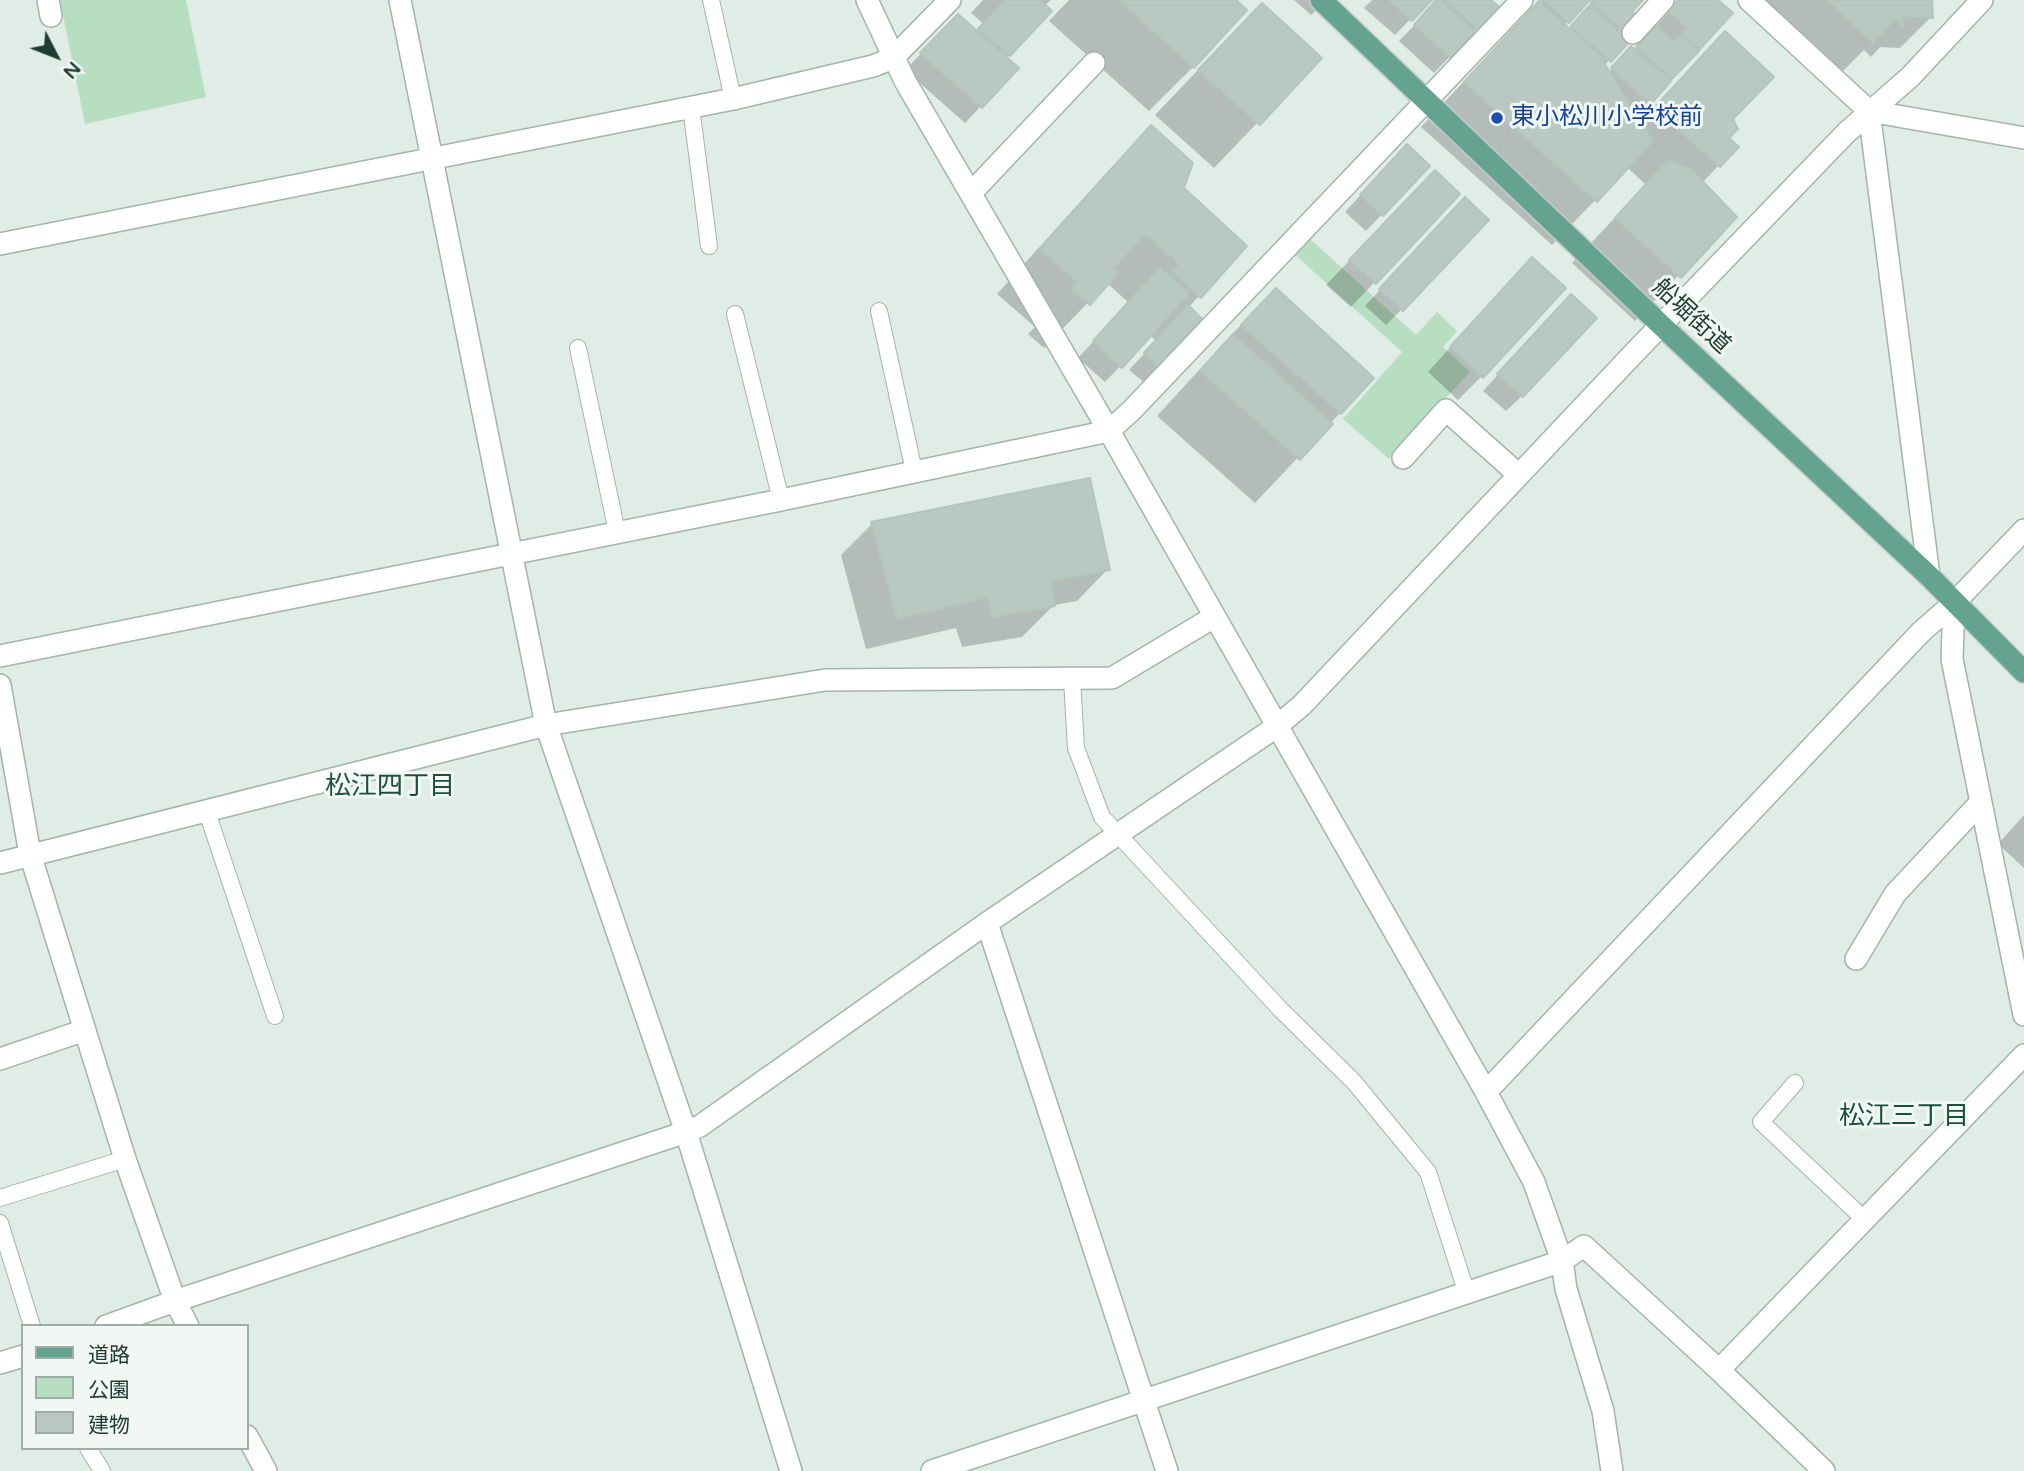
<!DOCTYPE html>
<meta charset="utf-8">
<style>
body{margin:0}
#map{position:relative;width:2024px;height:1471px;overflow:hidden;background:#e0ece6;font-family:"Varela Round","Noto Sans JP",sans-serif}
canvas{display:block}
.legend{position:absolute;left:21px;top:1324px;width:228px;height:126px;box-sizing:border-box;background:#f1f8f4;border:2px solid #9dada7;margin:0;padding:9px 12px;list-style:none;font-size:21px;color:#203d34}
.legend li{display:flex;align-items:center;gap:14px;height:35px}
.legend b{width:35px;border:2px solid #9dada7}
.north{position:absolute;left:21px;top:21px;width:70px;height:70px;-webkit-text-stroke:5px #f1f8f4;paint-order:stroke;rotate:132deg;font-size:19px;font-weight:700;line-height:28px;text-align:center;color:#203d34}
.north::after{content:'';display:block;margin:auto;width:24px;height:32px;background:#203d34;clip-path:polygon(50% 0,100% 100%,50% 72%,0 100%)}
</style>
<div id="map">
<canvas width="2024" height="1471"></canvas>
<ul class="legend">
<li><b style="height:9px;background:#63a38f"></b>道路</li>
<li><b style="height:19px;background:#b8dec1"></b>公園</li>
<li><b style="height:19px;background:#b9c9c2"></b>建物</li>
</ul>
<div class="north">N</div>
</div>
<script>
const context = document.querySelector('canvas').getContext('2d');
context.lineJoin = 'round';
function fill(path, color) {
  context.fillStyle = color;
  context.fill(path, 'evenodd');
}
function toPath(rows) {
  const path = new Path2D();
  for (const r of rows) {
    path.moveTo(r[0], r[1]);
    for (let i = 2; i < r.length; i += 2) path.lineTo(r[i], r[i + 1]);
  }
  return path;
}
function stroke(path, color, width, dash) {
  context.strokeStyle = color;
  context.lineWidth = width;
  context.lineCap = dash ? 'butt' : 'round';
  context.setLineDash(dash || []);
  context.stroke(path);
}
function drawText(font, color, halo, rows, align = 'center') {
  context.font = font + ' "Varela Round","Noto Sans JP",sans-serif';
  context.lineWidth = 6;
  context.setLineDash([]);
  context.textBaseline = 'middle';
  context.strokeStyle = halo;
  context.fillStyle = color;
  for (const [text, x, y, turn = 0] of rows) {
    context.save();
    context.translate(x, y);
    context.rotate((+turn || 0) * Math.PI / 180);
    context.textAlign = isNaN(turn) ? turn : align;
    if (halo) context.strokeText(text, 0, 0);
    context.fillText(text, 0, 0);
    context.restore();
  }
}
fill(toPath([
 [60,0,186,0,206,97,85,124],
 [1309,238,1416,335,1437,312,1457,331,1443,347,1470,372,1389,459,1343,419,1402,352,1293,253]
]), '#b8dec1');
fill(toPath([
 [983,0,1051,0,1044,6,1049,11,1006,58,1016,68,965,123,905,70,958,16,976,32,984,24,971,13],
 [1069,0,1234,0,1193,67,1149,111,1049,21],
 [1294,0,1326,0,1311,15],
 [1372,0,1429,0,1395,35,1364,8],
 [1439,0,1489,0,1497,8,1434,73,1399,41],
 [1541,0,1588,0,1564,26,1568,30,1593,0,1644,0,1630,12,1635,17,1619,34,1627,41,1604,66,1608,72,1634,51,1679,0,1715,0,1730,13,1636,117,1639,123,1725,34,1731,119,1727,138,1736,147,1702,183,1734,217,1635,321,1572,263,1646,185,1627,167,1552,245,1421,127],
 [1762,0,1931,0,1931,17,1900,48,1880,47,1871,57,1864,50,1841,73],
 [1218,49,1319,58,1214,168,1155,115],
 [1151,127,1182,189,1199,296,1188,308,1203,322,1146,384,1129,370,1156,341,1150,335,1105,382,1078,358,1129,303,1107,283,1044,348,1028,334,1035,327,997,294,1108,171],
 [1391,162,1428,166,1366,231,1345,212],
 [1458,194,1351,307,1326,285,1411,196],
 [1449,216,1402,309,1386,325,1365,306],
 [1508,283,1482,376,1458,400,1428,372],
 [1276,290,1340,413,1255,503,1157,416,1232,334],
 [1555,312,1522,396,1506,411,1483,391],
 [872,524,1108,569,1077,601,1054,605,1022,637,962,647,956,628,866,649,841,555],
 [2024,815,2024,868,1998,844]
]), '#0003');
const building = toPath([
 [1005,0,1040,0,1052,11,1010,56,978,29,1005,0],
 [1119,0,1236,0,1247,10,1194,68,1119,0],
 [1389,0,1432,0,1412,21,1389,0],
 [1436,0,1440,0,1475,32,1451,58,1414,25,1436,0],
 [1446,0,1491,0,1500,8,1478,30,1446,0],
 [1544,0,1590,0,1569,23,1544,0],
 [1593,0,1639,0,1641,2,1632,12,1638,16,1624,32,1591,2,1593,0],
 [1678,0,1718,0,1733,13,1700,49,1682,34,1687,28,1668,11,1678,0],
 [1827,0,1932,0,1933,18,1904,17,1903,27,1895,19,1873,43,1827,0],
 [1539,1,1599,55,1653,141,1597,202,1464,82,1539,1],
 [1262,3,1322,58,1260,125,1198,70,1262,3],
 [1590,5,1630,41,1611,62,1571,26,1590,5],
 [958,14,1019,68,982,108,920,53,958,14],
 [1656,26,1674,42,1680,35,1699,51,1672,79,1636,47,1656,26],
 [1725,31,1774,77,1733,119,1738,129,1729,138,1739,147,1720,167,1654,108,1725,31],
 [1631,46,1671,81,1650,105,1611,68,1631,46],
 [1151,125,1193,163,1184,188,1247,246,1201,298,1173,271,1179,264,1145,234,1113,269,1118,273,1090,305,1071,289,1077,282,1040,249,1151,125],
 [1407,144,1430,166,1383,216,1360,195,1407,144],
 [1668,160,1691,169,1737,217,1681,278,1615,218,1668,160],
 [1435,170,1460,194,1376,284,1349,260,1435,170],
 [1465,197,1489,220,1403,311,1379,289,1465,197],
 [1532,257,1566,288,1483,378,1450,347,1532,257],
 [1160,267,1189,294,1122,368,1093,341,1160,267],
 [1276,288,1374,378,1341,414,1241,325,1276,288],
 [1571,294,1597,318,1523,397,1497,374,1571,294],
 [1188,305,1205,322,1163,370,1144,353,1188,305],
 [1233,334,1333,424,1300,460,1200,371,1233,334],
 [1090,478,1110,570,1050,581,1055,606,993,617,987,597,897,619,871,522,1090,478]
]);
fill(building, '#b9c9c2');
stroke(building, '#b3c5bd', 2);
const lane = toPath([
 [711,0,733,99],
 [691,107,709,246],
 [879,311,914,471],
 [735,314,781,500],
 [578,348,617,532],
 [1072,679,1076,748,1102,817,1280,1009,1354,1082,1428,1172,1466,1291],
 [207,812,275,1016],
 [1795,1083,1761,1122,1865,1220],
 [0,1198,125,1159],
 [0,1223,32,1326],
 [88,1448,102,1471]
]);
const street = toPath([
 [48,0,51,16],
 [400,0,546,725,686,1132,791,1471],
 [867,0,905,81,1109,431,1486,1092,1534,1182,1562,1261,1566,1289,1603,1411,1612,1471],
 [1749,0,1869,111,1929,576],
 [1633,33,1663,0],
 [1869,111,2024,138],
 [971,193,1094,63],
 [0,244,733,99,873,66,893,58,950,0],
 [1403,458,1446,410,1519,475],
 [1954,603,1952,659,2024,1015],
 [0,656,781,500,1109,431,1132,410,1522,0],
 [0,685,30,854,125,1159,175,1301,188,1326],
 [0,863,546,725,825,680,1112,678,1214,617],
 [987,923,1167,1471],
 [1856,959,1895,894,1980,803],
 [0,1059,85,1030],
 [1486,1092,1921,632,1954,603,2024,530],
 [106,1326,175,1301,686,1132,700,1126,987,923,1276,727,1302,705,1635,352,1847,132,1910,77,1982,0],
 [0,1363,23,1356],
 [1719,1370,2024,1055],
 [247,1436,266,1471],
 [932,1471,1562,1261,1584,1246,1719,1370,1824,1471]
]);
const primary = toPath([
 [1321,0,1661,325,1929,576,2024,672]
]);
stroke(lane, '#a3b4ad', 18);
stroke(street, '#a3b4ad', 24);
stroke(primary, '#c1c9c6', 24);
stroke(lane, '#fff', 16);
stroke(street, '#fff', 21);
stroke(primary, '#63a38f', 21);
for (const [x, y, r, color] of [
 [1497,118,7,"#1a4fb4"]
]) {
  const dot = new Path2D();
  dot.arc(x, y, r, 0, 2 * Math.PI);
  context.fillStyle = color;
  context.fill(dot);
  stroke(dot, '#f1f8f4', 2.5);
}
drawText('24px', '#164399', '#f1f8f4', [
 ["東小松川小学校前",1511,118]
], 'left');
drawText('24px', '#203d34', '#f1f8f4', [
 ["船堀街道",1691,317,43]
]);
drawText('26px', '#1c4f40', '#f1f8f4', [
 ["松江四丁目",390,787],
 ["松江三丁目",1904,1117]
]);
</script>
